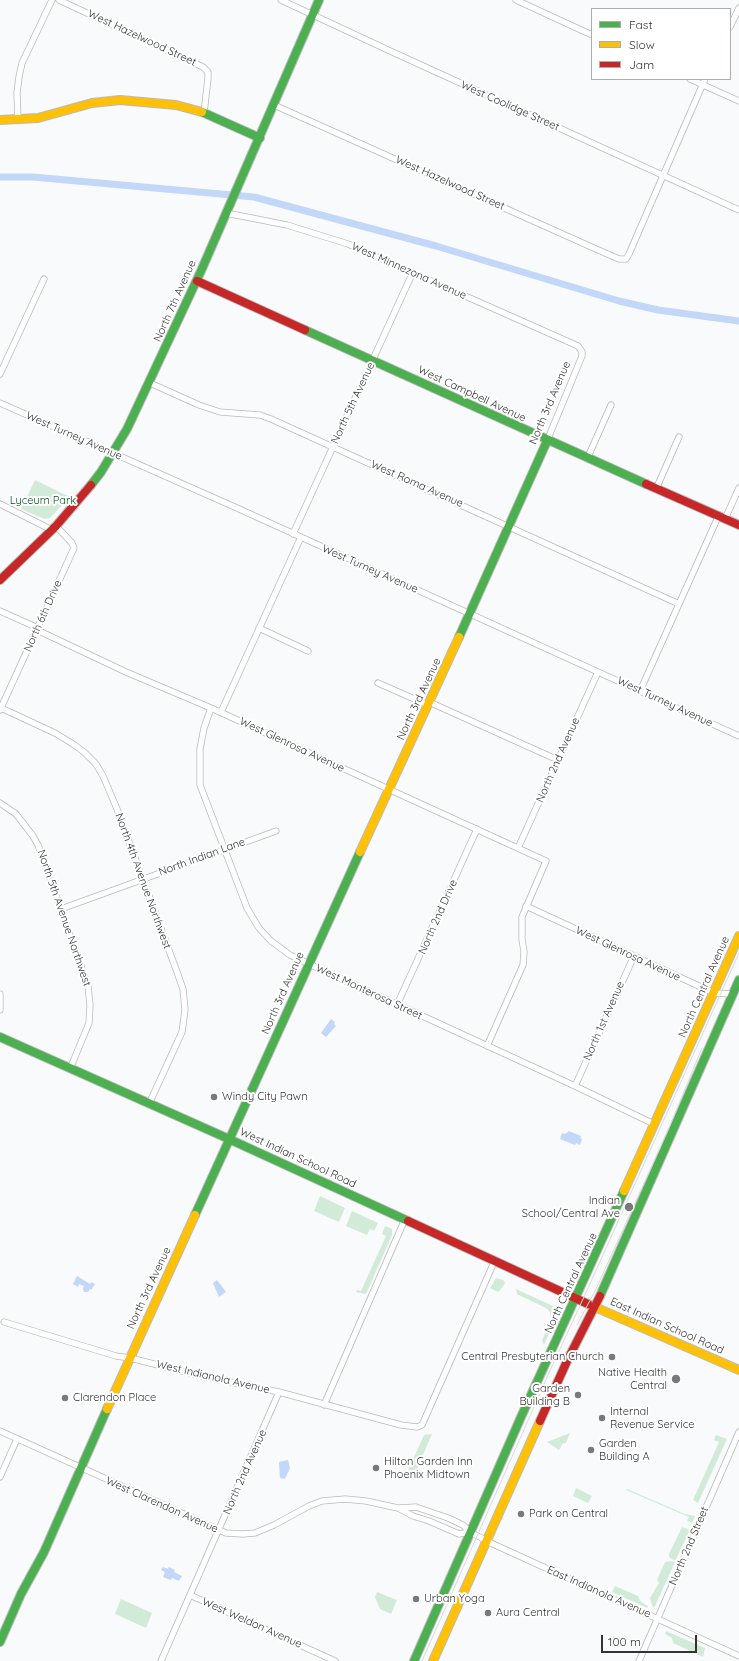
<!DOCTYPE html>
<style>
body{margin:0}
#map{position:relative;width:739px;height:1661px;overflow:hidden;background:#f9fafb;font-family:Quicksand,sans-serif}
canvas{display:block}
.legend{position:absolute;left:591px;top:8px;width:140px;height:72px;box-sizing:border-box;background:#fff;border:1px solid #adadae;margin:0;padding:5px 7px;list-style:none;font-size:12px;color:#333334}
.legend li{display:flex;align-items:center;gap:8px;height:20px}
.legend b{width:20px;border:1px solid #adadae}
.scale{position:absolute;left:601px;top:1635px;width:96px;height:18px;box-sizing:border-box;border:2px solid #333334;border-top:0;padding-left:5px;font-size:12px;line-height:14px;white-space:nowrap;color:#333334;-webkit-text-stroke:3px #fff;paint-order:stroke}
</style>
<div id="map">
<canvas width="739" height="1661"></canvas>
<ul class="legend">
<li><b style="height:5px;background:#4caf50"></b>Fast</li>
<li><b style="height:5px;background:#ffc107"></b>Slow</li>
<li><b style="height:5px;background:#c62828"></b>Jam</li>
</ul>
<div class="scale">100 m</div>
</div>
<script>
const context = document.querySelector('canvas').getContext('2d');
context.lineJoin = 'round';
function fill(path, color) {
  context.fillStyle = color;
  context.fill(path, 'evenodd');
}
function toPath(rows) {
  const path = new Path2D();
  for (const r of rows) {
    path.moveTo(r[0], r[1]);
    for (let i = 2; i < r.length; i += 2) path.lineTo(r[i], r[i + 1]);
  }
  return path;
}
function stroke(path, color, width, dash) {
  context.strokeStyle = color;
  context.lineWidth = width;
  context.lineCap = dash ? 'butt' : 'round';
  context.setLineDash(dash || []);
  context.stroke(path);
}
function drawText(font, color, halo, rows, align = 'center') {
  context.font = font + ' Quicksand,sans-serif';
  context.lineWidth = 4;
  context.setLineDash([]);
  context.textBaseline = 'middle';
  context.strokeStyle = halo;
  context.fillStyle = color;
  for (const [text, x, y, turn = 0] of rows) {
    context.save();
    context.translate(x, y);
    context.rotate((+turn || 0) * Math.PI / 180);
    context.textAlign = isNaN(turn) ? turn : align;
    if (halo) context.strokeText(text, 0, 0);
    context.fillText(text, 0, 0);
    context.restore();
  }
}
fill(toPath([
 [35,480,70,497,50,518,45,519,21,509],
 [320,1196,345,1208,339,1222,314,1211],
 [352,1211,378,1223,374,1231,370,1229,367,1235,346,1226],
 [385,1226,392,1229,392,1235,367,1292,365,1294,356,1292,357,1290,361,1291,386,1236,382,1234],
 [496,1278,503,1280,505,1283,502,1288,498,1292,490,1288],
 [516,1289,557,1308,559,1312,544,1345,542,1340,551,1321,550,1312,546,1308,517,1294],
 [570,1433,566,1443,563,1443,559,1450,547,1442],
 [432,1434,413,1478,406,1475,424,1435],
 [716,1435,727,1439,698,1503,693,1500,719,1442,714,1440],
 [576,1488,592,1496,588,1503,573,1496],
 [627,1489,685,1514,695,1516,692,1523,687,1521,689,1517,626,1490],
 [682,1527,690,1530,675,1561,669,1557,669,1554],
 [671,1561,675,1562,655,1606,653,1608,650,1598,659,1583,657,1580,665,1562],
 [615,1586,638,1596,641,1602,648,1606,647,1608,612,1592],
 [377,1592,397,1600,391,1614,380,1609,375,1597],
 [121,1599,152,1613,146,1628,115,1614],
 [666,1631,705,1648,703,1657,673,1643,672,1638,665,1634]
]), '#d2ebd8');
fill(toPath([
 [331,1019,335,1022,334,1024,336,1026,326,1037,321,1033],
 [569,1131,581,1136,580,1138,582,1139,580,1145,576,1143,575,1145,560,1139,562,1133,565,1134],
 [77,1276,90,1284,91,1282,95,1284,91,1290,90,1289,88,1292,84,1292,83,1289,84,1286,79,1284,78,1287,73,1284],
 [217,1280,226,1292,219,1297,213,1283],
 [288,1460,290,1468,285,1479,280,1478,279,1462],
 [163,1567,168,1569,169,1567,175,1570,174,1572,182,1576,179,1581,172,1578,171,1580,163,1577,165,1572,161,1570]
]), '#c3d7f9');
stroke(toPath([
 [0,177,33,177,254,197,436,246,619,301,658,310,739,321]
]), '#c3d7f9', 7);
const street = toPath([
 [59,0,203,67,208,72,208,78,204,113],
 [281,0,388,50,739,210],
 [516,0,592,35],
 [730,27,739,8],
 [690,79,739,101],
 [274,105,596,249,619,259,626,259,629,254,705,79],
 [18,120,17,93,19,77,22,63,52,0],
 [226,213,287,225,348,244,578,346,582,352,582,356,547,441],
 [0,374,44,279],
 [150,383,199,405,220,412,260,415,271,419,679,604],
 [0,403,237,508,739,736],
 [587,459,611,405],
 [656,489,679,437],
 [0,504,52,530],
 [725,519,739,488],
 [293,534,413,272],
 [0,611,38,628],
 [259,628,308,651],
 [37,630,126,672,211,708,546,861,522,917,522,939,524,952,523,965,487,1046],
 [378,683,428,705],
 [640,691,718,517],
 [429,702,558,760],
 [1,708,55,733,73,744,84,752,96,764,103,776,117,809,177,972,183,989,185,1010,182,1032,149,1104],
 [211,708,204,728,200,749,200,785,247,908,259,928,271,941,290,955,309,964,575,1086,654,1124],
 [0,710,74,548,72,543,56,526],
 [221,712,301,537],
 [0,803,16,814,33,836,38,845,88,986,90,1005,89,1023,70,1069],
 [518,848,598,672],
 [526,906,714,993,733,994],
 [61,909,276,831],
 [0,994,0,1010],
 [397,1005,477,829],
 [575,1086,634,956],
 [4,1322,116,1356,130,1358,206,1377,279,1392,401,1425,417,1427,422,1425,495,1260],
 [324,1405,405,1219],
 [0,1431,226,1533,243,1534,255,1533,274,1525,309,1506,322,1501,345,1499,366,1501,398,1508,413,1516,429,1521,459,1534,470,1532],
 [0,1477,17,1439],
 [398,1508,416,1507,448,1518,463,1525,470,1532,493,1544,739,1656],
 [190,1595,335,1661],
 [161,1661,279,1392],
 [639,1661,739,1432]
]);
const fast = toPath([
 [202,112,260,138],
 [305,330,646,484],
 [91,485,101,472,127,429,201,271,319,0],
 [459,637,547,441],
 [0,1037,229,1139,408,1221],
 [195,1215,360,852],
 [600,1296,739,980],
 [0,1642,21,1594,44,1552,107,1409],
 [414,1661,521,1417,624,1191]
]);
const slow = toPath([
 [0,120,38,118,92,103,120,100,176,105,202,112],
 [360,852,459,637],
 [624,1191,739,936],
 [588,1304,739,1370],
 [107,1409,195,1215],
 [433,1661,540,1421]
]);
const jam = toPath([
 [197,281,305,330],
 [646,484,739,525],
 [0,580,56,526,91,485],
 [408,1221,588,1304],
 [540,1421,568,1359,600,1296]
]);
stroke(street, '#bababb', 7);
stroke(fast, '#bababb', 10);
stroke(slow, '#bababb', 10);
stroke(jam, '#bababb', 10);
stroke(street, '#fefefe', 5.5);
stroke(fast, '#4caf50', 8);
stroke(slow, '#ffc107', 8);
stroke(jam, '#c62828', 8);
stroke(toPath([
 [577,1325,596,1289,669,1128,702,1048],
 [422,1661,548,1375,589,1286,739,953]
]), '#dadadb', 1);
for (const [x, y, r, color] of [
 [214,1097,4,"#78797a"],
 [629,1207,5,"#78797a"],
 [612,1357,4,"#78797a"],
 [676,1379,5,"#78797a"],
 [578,1395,4,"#78797a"],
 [65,1398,4,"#78797a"],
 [602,1418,4,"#78797a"],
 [591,1450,4,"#78797a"],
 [376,1468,4,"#78797a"],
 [521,1514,4,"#78797a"],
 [416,1599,4,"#78797a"],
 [488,1613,4,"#78797a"]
]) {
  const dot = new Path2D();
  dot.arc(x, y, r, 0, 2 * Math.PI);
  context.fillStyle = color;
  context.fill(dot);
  stroke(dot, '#fff', 1.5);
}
drawText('11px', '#333334', '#fff', [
 ["West Hazelwood Street",142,38,25],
 ["West Coolidge Street",510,106,24],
 ["West Hazelwood Street",450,183,24],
 ["West Minnezona Avenue",409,271,24],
 ["North 7th Avenue",175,301,-66],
 ["West Campbell Avenue",472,394,25],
 ["North 5th Avenue",353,403,-65],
 ["North 3rd Avenue",550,403,-67],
 ["West Turney Avenue",74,436,24],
 ["West Roma Avenue",417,484,24],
 ["West Turney Avenue",370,569,24],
 ["North 6th Drive",43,616,-66],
 ["North 3rd Avenue",419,699,-65],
 ["West Turney Avenue",665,702,25],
 ["West Glenrosa Avenue",292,745,25],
 ["North 2nd Avenue",558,760,-66],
 ["North Indian Lane",202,857,-20],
 ["North 4th Avenue Northwest",143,881,70],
 ["North 2nd Drive",438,917,-66],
 ["North 5th Avenue Northwest",64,918,71],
 ["West Glenrosa Avenue",628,954,25],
 ["North Central Avenue",704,987,-66],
 ["West Monterosa Street",369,992,25],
 ["North 3rd Avenue",283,993,-66],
 ["North 1st Avenue",604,1021,-66],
 ["West Indian School Road",298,1158,25],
 ["North Central Avenue",571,1283,-65],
 ["North 3rd Avenue",149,1288,-65],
 ["East Indian School Road",667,1326,24],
 ["West Indianola Avenue",213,1377,13],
 ["North 2nd Avenue",245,1472,-66],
 ["West Clarendon Avenue",162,1505,24],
 ["North 2nd Street",689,1546,-67],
 ["East Indianola Avenue",599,1592,24],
 ["West Weldon Avenue",252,1623,24]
]);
drawText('11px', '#054d21', '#fff', [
 ["Lyceum Park",43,501]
]);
drawText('11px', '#333334', '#fff', [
 ["Windy City Pawn",222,1097],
 ["Indian",620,1201,"right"],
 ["School/Central Ave",620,1214,"right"],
 ["Central Presbyterian Church",604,1357,"right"],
 ["Native Health",667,1373,"right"],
 ["Central",667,1386,"right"],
 ["Garden",570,1389,"right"],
 ["Building B",570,1402,"right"],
 ["Clarendon Place",73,1398],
 ["Internal",610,1412],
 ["Revenue Service",610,1425],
 ["Garden",599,1444],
 ["Building A",599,1457],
 ["Hilton Garden Inn",384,1462],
 ["Phoenix Midtown",384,1475],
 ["Park on Central",529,1514],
 ["Urban Yoga",424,1599],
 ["Aura Central",496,1613]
], 'left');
</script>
